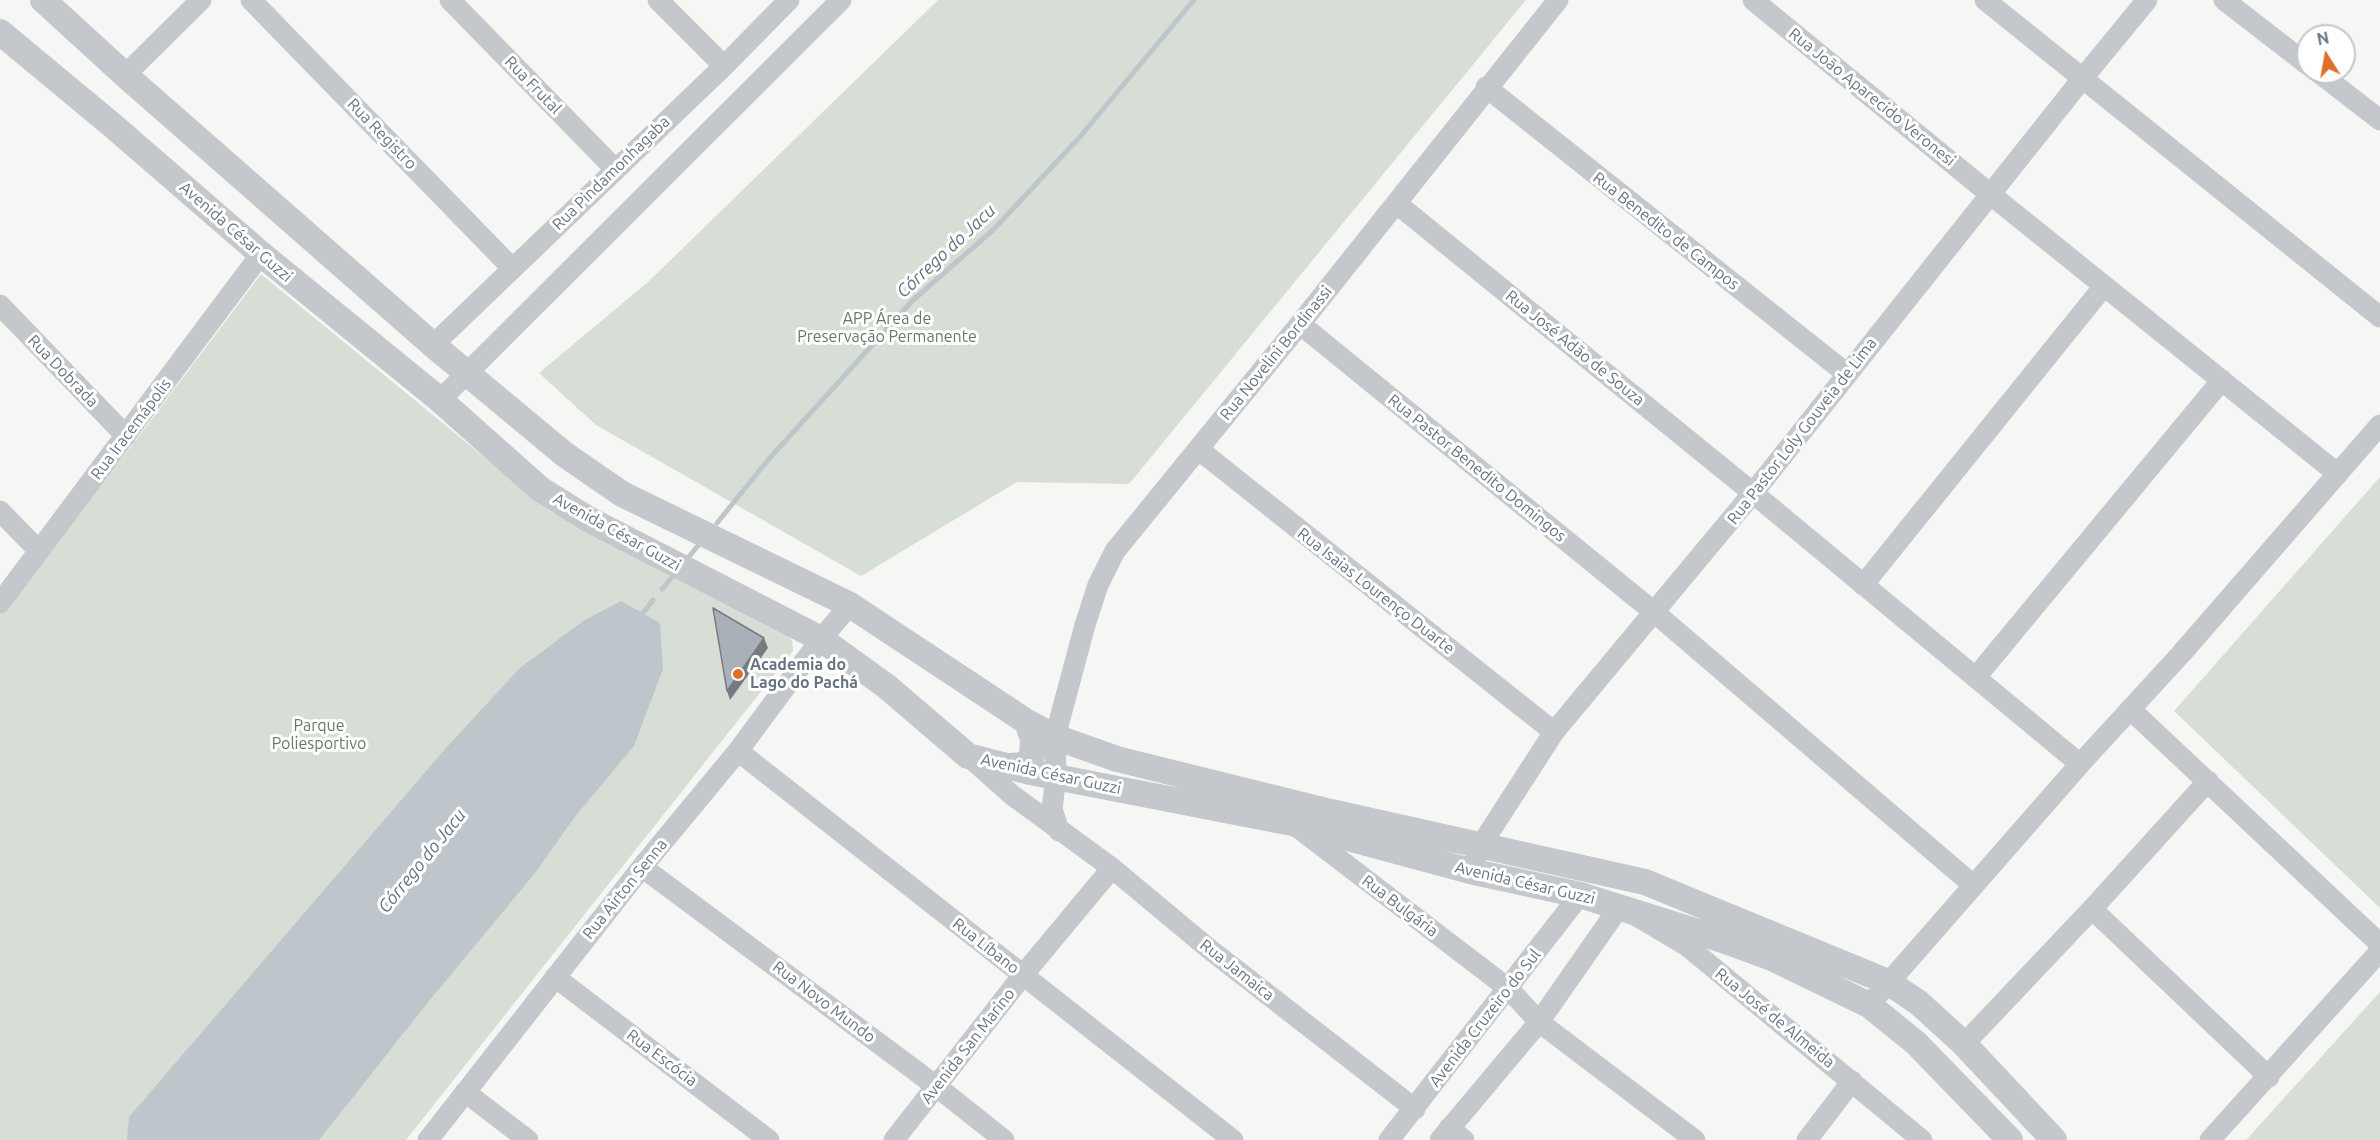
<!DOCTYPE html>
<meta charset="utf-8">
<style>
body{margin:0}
#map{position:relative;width:2380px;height:1140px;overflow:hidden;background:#f6f7f4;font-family:Ubuntu,sans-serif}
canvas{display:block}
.north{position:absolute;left:2296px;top:24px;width:60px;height:60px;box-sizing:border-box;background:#fff;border:2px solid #c2c7ce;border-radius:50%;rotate:349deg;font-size:16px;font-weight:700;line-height:24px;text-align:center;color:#667384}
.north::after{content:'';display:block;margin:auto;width:21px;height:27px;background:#df702c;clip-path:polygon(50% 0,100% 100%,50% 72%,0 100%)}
</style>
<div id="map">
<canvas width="2380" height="1140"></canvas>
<div class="north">N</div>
</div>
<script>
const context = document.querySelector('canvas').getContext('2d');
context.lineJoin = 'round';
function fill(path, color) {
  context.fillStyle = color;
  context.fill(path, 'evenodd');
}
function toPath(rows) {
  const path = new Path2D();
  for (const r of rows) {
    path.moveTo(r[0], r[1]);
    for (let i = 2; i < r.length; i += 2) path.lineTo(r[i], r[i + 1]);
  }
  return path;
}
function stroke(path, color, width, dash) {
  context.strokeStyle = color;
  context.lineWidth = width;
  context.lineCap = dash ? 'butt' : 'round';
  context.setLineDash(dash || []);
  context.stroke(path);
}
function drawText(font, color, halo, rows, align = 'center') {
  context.font = font + ' Ubuntu,sans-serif';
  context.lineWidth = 6;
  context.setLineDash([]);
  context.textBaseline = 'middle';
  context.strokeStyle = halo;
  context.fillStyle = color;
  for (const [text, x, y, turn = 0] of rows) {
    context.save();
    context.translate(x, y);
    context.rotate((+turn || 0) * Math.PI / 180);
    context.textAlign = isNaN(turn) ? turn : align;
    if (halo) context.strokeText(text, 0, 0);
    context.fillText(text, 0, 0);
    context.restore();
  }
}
fill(toPath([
 [938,0,1526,0,1129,484,1017,482,861,576,596,425,539,373,648,282],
 [261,274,550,511,781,629,792,640,793,651,406,1140,0,1140,0,609,130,448],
 [2380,477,2380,908,2174,711],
 [2380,992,2380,1140,2246,1140]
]), '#d7ded5');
fill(toPath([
 [621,601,660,623,663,669,634,746,574,818,535,873,429,1001,319,1140,127,1140,129,1117,446,748,520,668,583,621]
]), '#bec6cb');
stroke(toPath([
 [717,523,768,460,912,301,993,230,1079,138,1194,0],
 [687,559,701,542],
 [662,589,673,576],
 [639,618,653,600]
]), '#bec6cb', 5);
stroke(toPath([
 [251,0,512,268],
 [450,0,615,169],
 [658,0,724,66],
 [1753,0,1990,194,2338,474],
 [1985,0,2380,317],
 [2224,0,2308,65],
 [2318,72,2380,120],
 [125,75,201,0],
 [1486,87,1847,374],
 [1396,203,1753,493,2080,764],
 [0,305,126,436],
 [1300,324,1654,612,1973,885],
 [433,345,724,66,789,0],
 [440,400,841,0],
 [1198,449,1554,732],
 [0,511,39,551],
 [1863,585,2104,286],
 [0,603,261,254],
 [1976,677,2222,380],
 [2130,709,2380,944],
 [738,751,1233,1140],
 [968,756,1012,795,1112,868,1208,948,1415,1109],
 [1297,827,1509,989,1539,1022,1695,1140],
 [1059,831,1052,809,1056,776,1055,737,1085,625,1098,585,1115,551,1300,324,1558,0],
 [642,867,936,1086,1004,1140],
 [1470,871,1481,845,1554,732,1753,493,2082,79,2147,0],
 [2092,909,2269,1077],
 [555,977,769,1140],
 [1869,1005,2080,764,2181,654,2380,425],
 [1964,1044,2092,909,2208,781],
 [465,1092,528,1140],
 [1449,1128,1464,1140],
 [428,1140,642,867,738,751,821,639,850,605],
 [894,1140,1023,975,1112,868],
 [1389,1140,1580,895],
 [1440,1140,1539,1022,1620,906,1687,946,1922,1140],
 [1807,1140,1852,1081],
 [2210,1140,2380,951]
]), '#c4c7cb', 21);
stroke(toPath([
 [43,0,125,75,433,345,564,454,622,494,850,605,1027,722,1055,737,1117,759,1331,812,1645,882,1888,982,1919,1003,1964,1044,2054,1140],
 [0,32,112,125,261,254,440,400,540,489,588,519,821,639,886,686,968,756,1030,772,1292,823,1470,871,1580,895,1723,940,1772,958,1869,1005,1916,1043,2010,1140],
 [1009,766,1025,765,1032,756,1033,739,1027,722]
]), '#c4c7cb', 26);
fill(toPath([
 [764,638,768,648,730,700,727,691]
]), '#777b81');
const building = toPath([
 [713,608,764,638,727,691,713,608]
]);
fill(building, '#aab0b8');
stroke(building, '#777b81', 1.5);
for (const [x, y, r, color] of [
 [738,674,6,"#df702c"]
]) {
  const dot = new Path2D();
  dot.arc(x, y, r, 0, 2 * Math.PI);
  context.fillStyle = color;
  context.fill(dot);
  stroke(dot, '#fff', 2);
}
drawText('16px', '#667384', '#fff', [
 ["Rua Frutal",533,85,46],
 ["Rua João Aparecido Veronesi",1872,97,39],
 ["Rua Registro",382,134,46],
 ["Rua Pindamonhagaba",611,173,-44],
 ["Rua Benedito de Campos",1666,231,38],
 ["Avenida César Guzzi",236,232,41],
 ["Rua José Adão de Souza",1575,348,39],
 ["Rua Novelini Bordinassi",1276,353,-51],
 ["Rua Dobrada",63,371,46],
 ["Rua Iracemápolis",131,429,-53],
 ["Rua Pastor Loly Gouveia de Lima",1802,431,-52],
 ["Rua Pastor Benedito Domingos",1477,468,39],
 ["Avenida César Guzzi",617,532,29],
 ["Rua Isaias Lourenço Duarte",1376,591,38],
 ["Avenida César Guzzi",1051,774,12],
 ["Avenida César Guzzi",1525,883,13],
 ["Rua Airton Senna",625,889,-51],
 ["Rua Bulgária",1400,906,37],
 ["Rua Líbano",986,946,38],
 ["Rua Jamaica",1237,970,38],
 ["Rua Novo Mundo",824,1002,37],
 ["Avenida Cruzeiro do Sul",1485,1018,-52],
 ["Rua José de Almeida",1775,1018,39],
 ["Avenida San Marino",968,1046,-52],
 ["Rua Escócia",662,1058,37]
]);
drawText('16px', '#667b65', '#fff', [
 ["APP Área de",887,319],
 ["Preservação Permanente",887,337],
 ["Parque",319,726],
 ["Poliesportivo",319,744]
]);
drawText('bold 16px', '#667384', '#fff', [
 ["Academia do",750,665],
 ["Lago do Pachá",750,683]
], 'left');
drawText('italic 18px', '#637380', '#fff', [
 ["Córrego do Jacu",946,251,-43],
 ["Córrego do Jacu",422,861,-51]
]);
</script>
